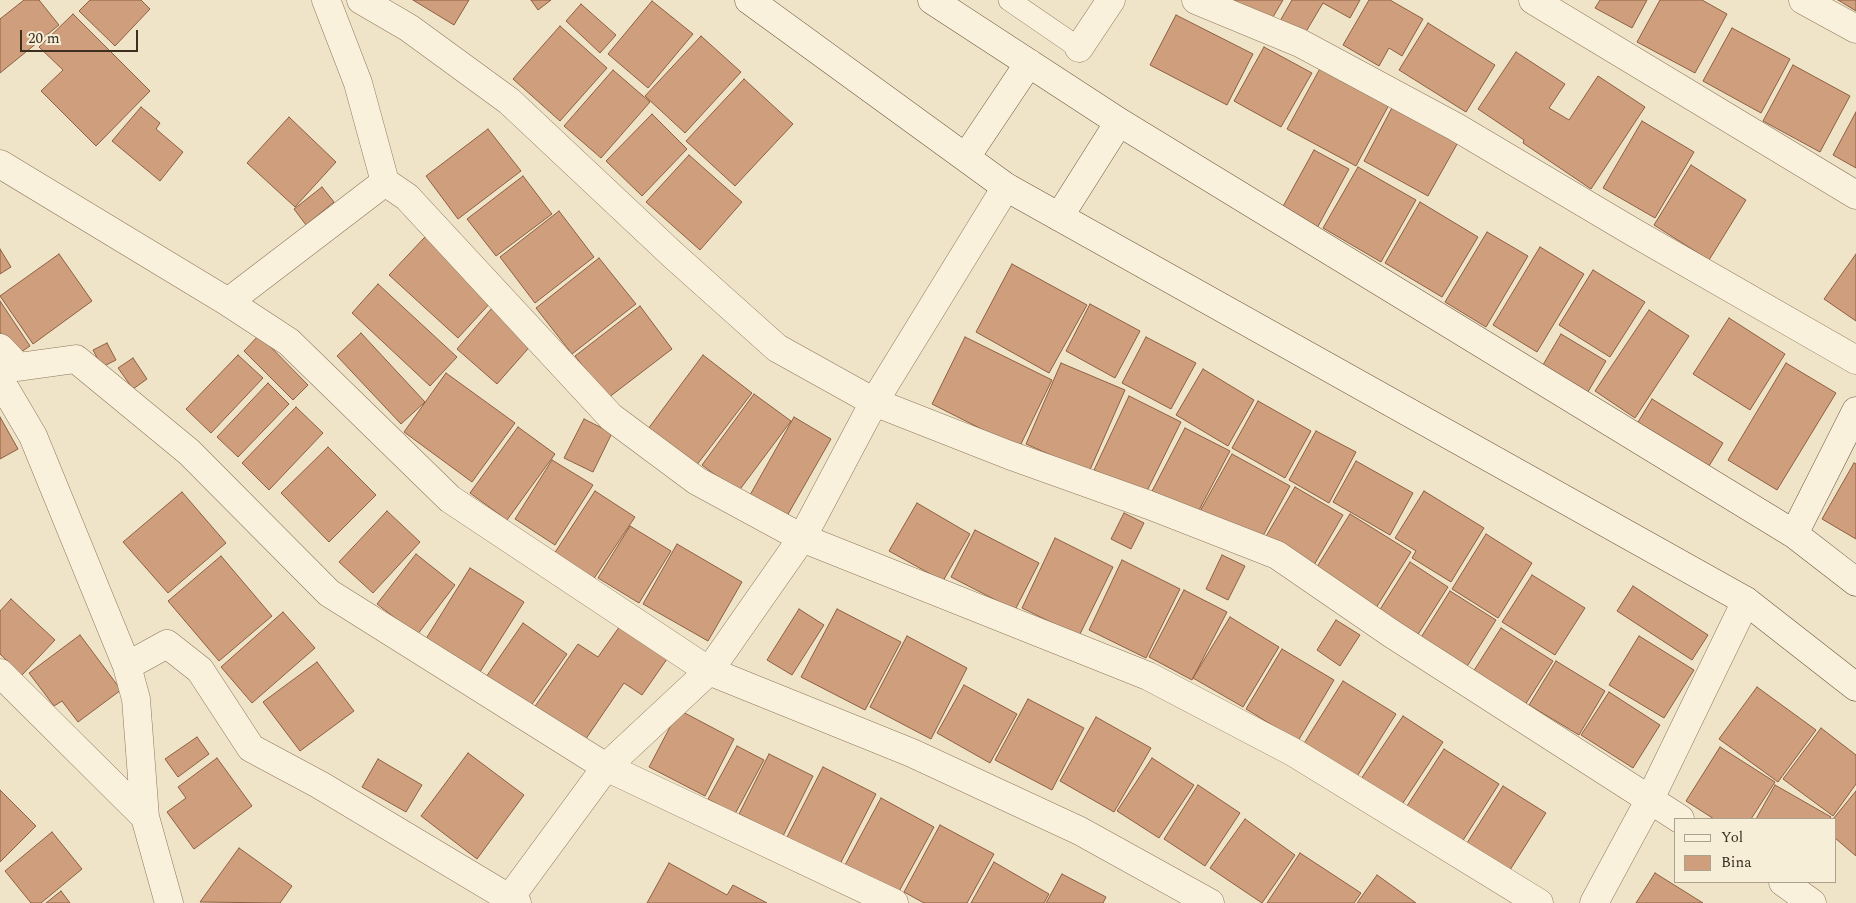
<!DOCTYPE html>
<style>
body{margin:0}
#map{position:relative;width:1856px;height:903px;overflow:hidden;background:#f0e4c8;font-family:Spectral,serif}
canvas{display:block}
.legend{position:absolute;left:1674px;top:818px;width:162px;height:65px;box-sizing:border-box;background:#f7eed8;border:1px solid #ada18e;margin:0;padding:6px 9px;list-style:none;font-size:15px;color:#3d2e20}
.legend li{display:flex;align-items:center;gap:10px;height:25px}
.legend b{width:25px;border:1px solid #ada18e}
.scale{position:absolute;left:20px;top:30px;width:118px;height:22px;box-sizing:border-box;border:2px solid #3d2e20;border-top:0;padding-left:6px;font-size:15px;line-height:18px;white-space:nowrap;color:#3d2e20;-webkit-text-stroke:4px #f7eed8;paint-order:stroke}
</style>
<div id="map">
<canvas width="1856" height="903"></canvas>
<ul class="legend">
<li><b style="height:6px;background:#faf1dc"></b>Yol</li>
<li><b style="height:14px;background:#cf9f7d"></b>Bina</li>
</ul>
<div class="scale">20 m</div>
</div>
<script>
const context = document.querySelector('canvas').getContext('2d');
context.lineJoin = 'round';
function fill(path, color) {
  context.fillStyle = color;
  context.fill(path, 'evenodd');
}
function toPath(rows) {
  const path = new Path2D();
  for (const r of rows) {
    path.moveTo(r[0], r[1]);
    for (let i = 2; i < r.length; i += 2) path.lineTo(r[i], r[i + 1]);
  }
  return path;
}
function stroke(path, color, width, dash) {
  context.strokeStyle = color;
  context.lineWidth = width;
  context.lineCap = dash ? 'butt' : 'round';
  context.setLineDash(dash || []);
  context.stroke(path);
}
const building = toPath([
 [24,0,39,0,59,25,0,73,0,19,24,0],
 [90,0,141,0,150,9,115,46,79,11,90,0],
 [413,0,469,0,454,25,413,0],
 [531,0,551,0,538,10,531,0],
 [1231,0,1283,0,1270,22,1231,0],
 [1292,0,1360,0,1350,18,1323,3,1304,35,1280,21,1292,0],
 [1369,0,1390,0,1423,19,1402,56,1389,48,1379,66,1343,45,1369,0],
 [1600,0,1647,0,1632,28,1595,8,1600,0],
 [1660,0,1702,0,1727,14,1695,73,1637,42,1660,0],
 [1838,0,1856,0,1856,11,1838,0],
 [652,1,693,34,648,88,608,54,652,1],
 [581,4,616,35,600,53,566,21,581,4],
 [73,14,150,91,96,146,41,91,63,70,39,47,73,14],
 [1176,15,1253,54,1227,105,1150,65,1176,15],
 [1428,23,1495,65,1466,112,1399,70,1428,23],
 [560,26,607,68,560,121,513,79,560,26],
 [1732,28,1790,59,1761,113,1703,81,1732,28],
 [701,36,741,72,685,133,645,96,701,36],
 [1264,47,1312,73,1281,127,1234,101,1264,47],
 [1516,52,1565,84,1549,108,1569,120,1598,76,1645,107,1591,189,1523,143,1524,140,1478,109,1516,52],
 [1323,63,1391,101,1356,166,1287,129,1323,63],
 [1793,65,1850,96,1820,152,1763,121,1793,65],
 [613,70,650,102,601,158,564,126,613,70],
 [744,79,793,124,735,186,686,141,744,79],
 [1395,102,1461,137,1428,196,1364,161,1395,102],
 [141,107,160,123,156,129,183,152,160,181,112,141,141,107],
 [1856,112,1856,168,1833,155,1856,112],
 [652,114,687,149,642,196,606,161,652,114],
 [289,117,336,162,295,207,247,163,289,117],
 [1642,121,1694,152,1655,218,1603,188,1642,121],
 [488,129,521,171,458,219,426,176,488,129],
 [1314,150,1349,169,1316,230,1281,210,1314,150],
 [689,155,742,202,700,250,646,202,689,155],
 [1691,165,1746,200,1709,260,1654,225,1691,165],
 [1358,167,1416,200,1381,262,1323,228,1358,167],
 [523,176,552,214,496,256,467,219,523,176],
 [322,187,334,202,306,225,294,209,322,187],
 [1420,202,1478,237,1442,297,1385,263,1420,202],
 [559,211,594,257,535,303,500,257,559,211],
 [1487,232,1528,256,1486,327,1445,302,1487,232],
 [425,237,493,300,458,338,389,275,425,237],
 [1540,247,1584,274,1537,352,1493,325,1540,247],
 [0,249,11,267,0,274,0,249],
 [59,254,92,301,33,344,0,296,59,254],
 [1856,254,1856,321,1824,299,1856,254],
 [599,258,636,304,572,354,536,308,599,258],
 [1012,264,1087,305,1049,373,976,332,1012,264],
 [1593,270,1645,302,1610,357,1559,325,1593,270],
 [378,284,457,357,430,386,352,313,378,284],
 [0,301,30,346,15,356,0,332,0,301],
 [1090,304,1140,331,1115,378,1066,351,1090,304],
 [640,306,672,349,608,398,575,356,640,306],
 [492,308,533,343,497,384,457,349,492,308],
 [1649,310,1689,336,1635,418,1595,391,1649,310],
 [1729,318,1785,354,1750,410,1693,374,1729,318],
 [361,333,425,402,401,424,337,356,361,333],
 [1561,334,1606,361,1585,397,1540,370,1561,334],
 [259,335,308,385,293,400,244,351,259,335],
 [965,337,1052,380,1019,448,932,404,965,337],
 [1146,337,1196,363,1171,409,1122,383,1146,337],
 [107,343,116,360,102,367,93,350,107,343],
 [238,355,263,378,211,433,186,409,238,355],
 [703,355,752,393,696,466,648,429,703,355],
 [133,358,147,379,133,389,118,368,133,358],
 [1061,363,1125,390,1089,472,1026,444,1061,363],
 [1786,363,1836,393,1777,490,1728,460,1786,363],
 [1203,369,1254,400,1228,446,1176,415,1203,369],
 [446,373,515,423,472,482,404,432,446,373],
 [268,383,289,404,238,457,217,437,268,383],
 [754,394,791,421,738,492,702,465,754,394],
 [1129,396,1181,422,1145,495,1094,470,1129,396],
 [1652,399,1723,443,1706,471,1635,427,1652,399],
 [1258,401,1311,431,1285,478,1232,448,1258,401],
 [296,407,323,433,269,490,242,463,296,407],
 [0,417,18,449,0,459,0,417],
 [794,417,831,439,787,516,750,495,794,417],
 [584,419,612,433,593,472,564,458,584,419],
 [518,427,555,454,507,520,470,493,518,427],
 [1185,428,1230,451,1197,514,1152,491,1185,428],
 [1316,431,1356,452,1329,503,1289,480,1316,431],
 [328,447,376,495,329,542,281,493,328,447],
 [1232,454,1290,486,1258,545,1199,513,1232,454],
 [552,460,593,485,555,545,515,519,552,460],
 [1356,461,1413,493,1390,535,1333,502,1356,461],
 [1854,463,1856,464,1856,539,1822,519,1854,463],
 [1295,487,1343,515,1310,572,1262,543,1295,487],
 [595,491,635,517,593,580,554,554,595,491],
 [1424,491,1484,528,1451,582,1412,558,1416,551,1395,538,1424,491],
 [182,492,226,543,168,593,123,542,182,492],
 [917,503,970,534,943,581,889,551,917,503],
 [387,511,420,542,373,593,339,562,387,511],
 [1124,513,1144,523,1131,549,1111,539,1124,513],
 [1350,514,1411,552,1376,608,1315,570,1350,514],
 [630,526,671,551,639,603,598,578,630,526],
 [975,530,1039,563,1015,610,951,577,975,530],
 [1486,534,1532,563,1498,618,1452,589,1486,534],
 [1055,538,1113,567,1079,636,1022,608,1055,538],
 [677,544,742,582,708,641,643,604,677,544],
 [416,554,455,585,417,635,377,604,416,554],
 [1222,555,1245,566,1228,600,1206,589,1222,555],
 [221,556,272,616,219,661,168,601,221,556],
 [1122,560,1180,589,1146,658,1089,630,1122,560],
 [1410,562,1448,587,1417,636,1379,611,1410,562],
 [470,568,524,602,478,675,424,642,470,568],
 [1532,575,1585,608,1555,655,1502,622,1532,575],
 [1633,586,1708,635,1692,660,1617,611,1633,586],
 [1184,590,1227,612,1192,680,1149,657,1184,590],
 [1450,591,1496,620,1466,668,1420,639,1450,591],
 [11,599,55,640,22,675,0,654,0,611,11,599],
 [799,609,824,625,792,675,767,660,799,609],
 [837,609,901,642,865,710,801,677,837,609],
 [283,612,315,648,252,703,221,667,283,612],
 [1230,617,1279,647,1243,707,1193,678,1230,617],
 [1336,620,1360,635,1340,666,1317,650,1336,620],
 [523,623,567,654,528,710,484,680,523,623],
 [620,626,667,659,642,695,624,683,581,746,531,712,578,644,598,657,620,626],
 [1501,628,1553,661,1525,705,1473,672,1501,628],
 [80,635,121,690,78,722,62,701,54,706,29,673,80,635],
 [907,636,967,668,931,739,870,707,907,636],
 [1639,636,1694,670,1664,718,1609,685,1639,636],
 [1282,649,1334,680,1298,741,1246,709,1282,649],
 [1556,661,1605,691,1579,735,1529,705,1556,661],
 [317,662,354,711,300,751,263,702,317,662],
 [1343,681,1396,714,1356,778,1303,745,1343,681],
 [964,685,1017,714,990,763,937,733,964,685],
 [1757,687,1816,730,1778,782,1719,739,1757,687],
 [1609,692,1660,725,1633,768,1581,735,1609,692],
 [1028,699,1084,728,1052,790,995,760,1028,699],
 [679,710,734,739,705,796,649,767,679,710],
 [1403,716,1443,742,1399,809,1359,782,1403,716],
 [1096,717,1151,748,1114,812,1060,781,1096,717],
 [1821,728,1856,755,1856,784,1833,816,1783,779,1821,728],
 [197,737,209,754,178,777,165,759,197,737],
 [737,746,764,760,735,814,708,799,737,746],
 [1720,747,1775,782,1751,819,1714,819,1686,801,1720,747],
 [1444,749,1499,784,1462,842,1407,806,1444,749],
 [468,753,524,795,477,859,421,816,468,753],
 [769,754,813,776,783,836,739,814,769,754],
 [217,758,252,806,194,849,167,812,186,798,178,787,217,758],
 [1152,758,1194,785,1159,838,1117,811,1152,758],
 [378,759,422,785,406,812,362,787,378,759],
 [823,767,876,794,839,866,786,839,823,767],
 [1198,785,1240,813,1205,866,1164,839,1198,785],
 [1775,785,1831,817,1829,819,1756,819,1775,785],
 [1503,786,1546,813,1510,870,1467,843,1503,786],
 [0,790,36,826,0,862,0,790],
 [1856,791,1856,856,1835,838,1835,819,1833,819,1856,791],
 [881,798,934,827,897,895,845,865,881,798],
 [1245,819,1295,855,1262,903,1210,868,1245,819],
 [940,825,994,854,967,903,924,903,904,892,940,825],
 [52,832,82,869,41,903,31,903,5,871,52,832],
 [239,848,292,886,280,903,200,902,239,848],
 [1300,853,1361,893,1354,903,1267,903,1300,853],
 [994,862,1049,894,1044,903,971,903,994,862],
 [669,863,727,895,733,885,767,903,647,903,669,863],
 [1655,873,1703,903,1636,903,1655,873],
 [1062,874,1106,897,1103,903,1046,903,1062,874],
 [1377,875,1416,903,1357,903,1377,875],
 [61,891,70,903,46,903,61,891]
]);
fill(building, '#cf9f7d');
stroke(building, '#8d5f41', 1);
const lane = toPath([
 [1009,0,1079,48]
]);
const street = toPath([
 [361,0,409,28,509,101,673,255,777,348,874,402,1009,455,1149,505,1277,555,1392,634,1680,819],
 [1196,0,1300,43,1456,127,1633,232,1856,360],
 [1533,0,1856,195],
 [1803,0,1856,29],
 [1079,48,1111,0],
 [0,164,228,302,289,342,450,499,709,671,912,753,1080,831,1210,903],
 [385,182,407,197,611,417,697,481,802,538,1148,676,1293,752,1539,903],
 [228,302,385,182,358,83,326,0],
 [0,348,18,367,76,359,189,452,329,593,606,767,894,903],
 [0,380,33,436,127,666,136,699,145,817,169,903],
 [127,666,167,644,200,670,251,748,320,785,517,903],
 [0,673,145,817],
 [1783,882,1812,903],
 [506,903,606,767,709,671,802,538,874,402,1006,187],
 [1594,903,1649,801,1746,601]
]);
const secondary = toPath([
 [749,0,1006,187,1746,601,1856,687],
 [932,0,1119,122,1794,534,1856,582],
 [966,157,1029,63],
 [1059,217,1119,122],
 [1794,534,1856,411]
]);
stroke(lane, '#8d765c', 22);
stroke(street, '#8d765c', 29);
stroke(secondary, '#6f573f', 29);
stroke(lane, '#faf1dc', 21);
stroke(street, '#faf1dc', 28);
stroke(secondary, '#faf1dc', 28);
</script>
